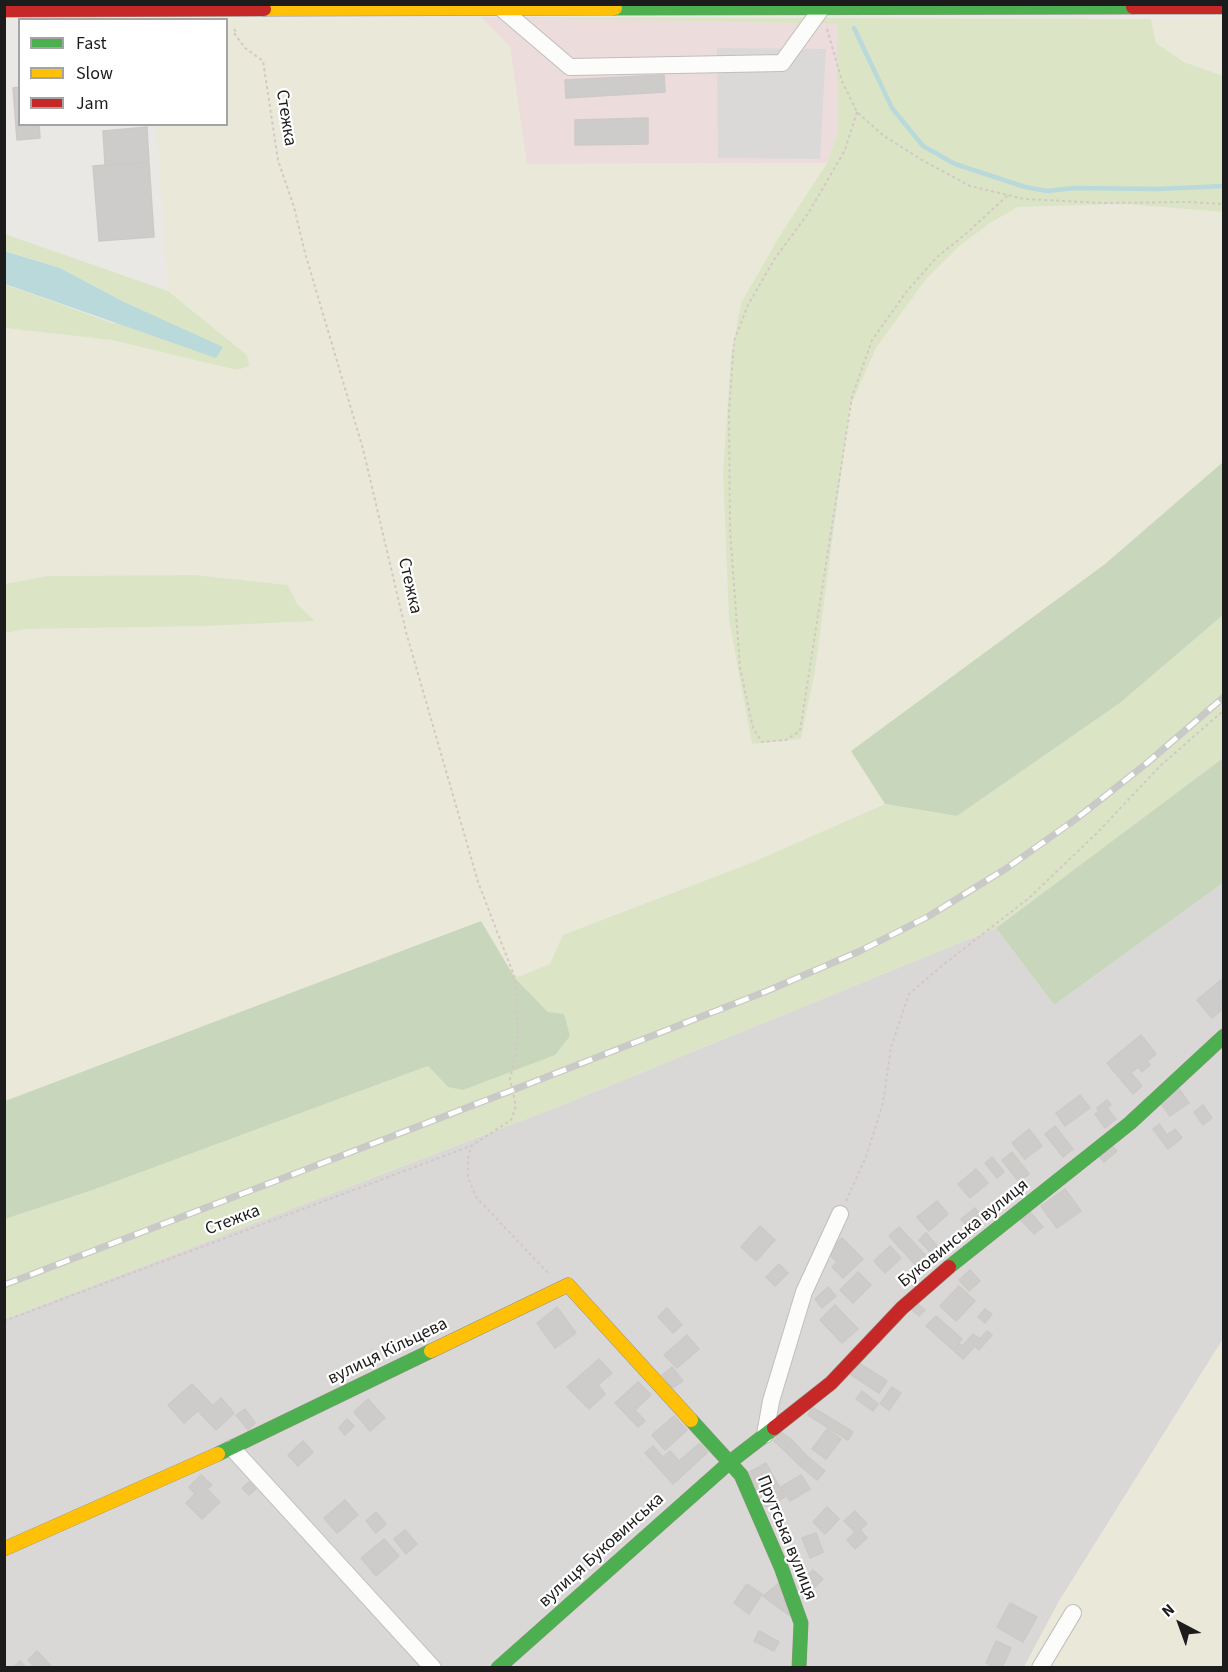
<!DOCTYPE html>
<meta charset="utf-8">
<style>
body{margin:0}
#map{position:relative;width:1228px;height:1672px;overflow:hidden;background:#eae8e5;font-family:"Source Sans 3",sans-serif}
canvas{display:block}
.frame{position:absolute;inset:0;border:6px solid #1c1c1c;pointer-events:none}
.legend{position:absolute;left:18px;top:18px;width:210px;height:108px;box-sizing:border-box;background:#fff;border:2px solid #a4a4a4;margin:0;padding:8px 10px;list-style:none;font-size:18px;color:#1c1c1c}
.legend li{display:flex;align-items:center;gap:12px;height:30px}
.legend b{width:30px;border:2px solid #a4a4a4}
.north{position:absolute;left:1150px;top:1594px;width:60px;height:60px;-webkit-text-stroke:4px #fff;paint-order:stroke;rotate:319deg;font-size:16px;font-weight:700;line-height:24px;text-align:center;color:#1c1c1c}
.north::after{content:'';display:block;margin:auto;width:21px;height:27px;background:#1c1c1c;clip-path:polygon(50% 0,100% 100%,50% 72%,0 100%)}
</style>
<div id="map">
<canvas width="1228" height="1672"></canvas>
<div class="frame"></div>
<ul class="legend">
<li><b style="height:8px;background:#4caf50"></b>Fast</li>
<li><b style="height:8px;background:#ffc107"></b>Slow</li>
<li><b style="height:8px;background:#c62828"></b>Jam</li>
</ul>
<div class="north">N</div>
</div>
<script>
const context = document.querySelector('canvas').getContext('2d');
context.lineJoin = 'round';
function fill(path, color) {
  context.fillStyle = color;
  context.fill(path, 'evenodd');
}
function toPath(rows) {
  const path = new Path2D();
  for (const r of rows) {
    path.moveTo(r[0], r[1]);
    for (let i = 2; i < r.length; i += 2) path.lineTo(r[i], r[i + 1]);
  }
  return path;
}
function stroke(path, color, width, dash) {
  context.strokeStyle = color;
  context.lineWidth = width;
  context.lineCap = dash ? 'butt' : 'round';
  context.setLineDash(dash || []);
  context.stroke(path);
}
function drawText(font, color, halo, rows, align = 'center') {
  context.font = font + ' "Source Sans 3",sans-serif';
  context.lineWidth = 4.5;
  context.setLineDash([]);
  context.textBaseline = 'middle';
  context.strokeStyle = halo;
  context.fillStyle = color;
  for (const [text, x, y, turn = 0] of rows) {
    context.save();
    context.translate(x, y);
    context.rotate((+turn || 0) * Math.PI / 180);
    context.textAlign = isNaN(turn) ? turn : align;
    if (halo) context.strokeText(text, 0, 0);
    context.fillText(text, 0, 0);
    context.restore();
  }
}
fill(toPath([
 [1223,883,1223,1339,1058,1603,1024,1667,5,1668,5,1319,562,1105,996,928,1054,1005]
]), '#d9d8d6');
fill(toPath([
 [481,17,837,24,837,135,827,163,526,164,510,47]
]), '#ecdcdc');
fill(toPath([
 [481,17,510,47,527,164,827,163,779,237,741,303,731,357,723,473,729,620,752,744,832,554,850,407,876,348,926,279,958,247,990,223,1018,207,1125,204,1223,212,1223,462,1105,564,852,751,885,804,751,863,550,964,515,978,480,921,5,1101,5,633,27,629,206,626,314,621,297,604,288,585,196,575,48,576,5,584,5,328,247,355,168,291,156,125,226,124,226,20],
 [1223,18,1223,76,1184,62,1156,43,1151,19],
 [1223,1339,1223,1667,1024,1668,1058,1603]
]), '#eae9d9');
fill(toPath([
 [481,17,1151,19,1156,43,1184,62,1223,76,1223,212,1125,204,1018,207,990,223,958,247,926,279,876,348,850,407,815,671,801,739,752,744,729,620,723,473,731,357,741,303,779,237,827,163,837,135,837,24],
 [5,234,168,291,247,355,249,366,237,370,112,340,5,328,4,284,115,324,124,302,60,268,5,251],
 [196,575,288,585,297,604,315,621,206,626,27,629,5,633,5,584,48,576],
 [1223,615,1223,758,996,928,562,1105,5,1319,5,1219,90,1191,428,1066,448,1087,548,1012,515,978,550,964,563,935,751,863,885,804,957,816,1120,703]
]), '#dbe5c6');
fill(toPath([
 [1223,462,1223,615,1120,703,957,816,885,804,851,751,1105,564],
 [1223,758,1223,883,1054,1005,996,928],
 [481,921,515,978,548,1012,564,1014,570,1036,555,1055,463,1090,448,1087,428,1066,90,1191,5,1219,5,1101]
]), '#c8d7bc');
fill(toPath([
 [717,48,826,49,820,159,718,158]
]), '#dad9d8');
fill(toPath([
 [4,251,60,268,124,302,223,347,216,358,5,284]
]), '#bad9db');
stroke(toPath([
 [854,28,892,108,923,146,955,164,1025,187,1047,191,1075,188,1158,189,1224,186]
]), '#bad9db', 4.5);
const building = toPath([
 [664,75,665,92,566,98,565,80,664,75],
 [20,87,20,124,39,124,40,138,17,140,13,88,20,87],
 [648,118,648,144,575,145,575,120,648,118],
 [147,127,149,162,105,165,103,131,147,127],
 [149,162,154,237,99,241,93,166,149,162],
 [1221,980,1224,983,1224,1004,1219,1007,1222,1010,1212,1018,1197,1000,1221,980],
 [1141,1035,1156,1054,1147,1061,1150,1065,1142,1072,1138,1067,1131,1073,1142,1086,1133,1094,1107,1063,1141,1035],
 [1179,1089,1189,1103,1170,1116,1160,1102,1179,1089],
 [1080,1095,1090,1108,1065,1126,1056,1113,1080,1095],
 [1107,1100,1111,1105,1107,1108,1116,1119,1105,1128,1095,1114,1099,1111,1097,1108,1107,1100],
 [1203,1105,1212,1118,1203,1125,1194,1112,1203,1105],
 [1159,1124,1167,1135,1175,1129,1182,1138,1168,1149,1153,1129,1159,1124],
 [1055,1126,1073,1149,1063,1157,1045,1134,1055,1126],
 [1029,1129,1042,1146,1025,1159,1012,1143,1029,1129],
 [1110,1144,1117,1151,1104,1162,1097,1154,1110,1144],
 [1012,1152,1029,1174,1019,1182,1002,1160,1012,1152],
 [992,1157,1004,1172,997,1178,985,1163,992,1157],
 [976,1169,988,1183,970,1198,958,1184,976,1169],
 [1065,1189,1081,1211,1057,1228,1041,1206,1065,1189],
 [937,1201,948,1214,929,1231,917,1217,937,1201],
 [975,1208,984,1219,970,1230,961,1219,975,1208],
 [1029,1211,1043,1227,1034,1234,1020,1219,1029,1211],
 [760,1226,775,1240,756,1261,741,1247,760,1226],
 [899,1227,931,1261,921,1271,889,1236,899,1227],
 [926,1233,938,1247,931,1253,919,1240,926,1233],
 [842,1238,863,1259,843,1278,832,1267,837,1262,827,1252,842,1238],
 [890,1246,901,1258,885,1273,874,1261,890,1246],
 [779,1264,788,1273,775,1286,766,1277,779,1264],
 [970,1270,980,1281,969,1291,959,1280,970,1270],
 [858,1272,871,1285,853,1303,840,1290,858,1272],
 [959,1286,975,1301,956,1321,940,1306,959,1286],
 [828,1287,836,1296,822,1308,815,1299,828,1287],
 [914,1301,925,1310,919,1316,909,1307,914,1301],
 [835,1305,858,1329,842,1343,820,1320,835,1305],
 [557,1307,576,1333,555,1348,537,1323,557,1307],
 [667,1308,682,1325,673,1333,658,1317,667,1308],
 [985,1309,992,1314,985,1323,978,1317,985,1309],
 [936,1316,962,1339,953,1350,926,1326,936,1316],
 [987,1331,992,1335,979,1350,975,1346,963,1359,953,1350,958,1344,963,1345,973,1334,980,1339,987,1331],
 [687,1335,699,1349,677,1368,664,1355,687,1335],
 [599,1359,612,1373,598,1385,605,1394,589,1409,567,1387,599,1359],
 [854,1360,887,1381,879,1393,847,1372,854,1360],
 [672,1367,683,1381,673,1388,662,1375,672,1367],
 [638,1382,651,1395,635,1410,645,1421,638,1427,615,1403,638,1382],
 [192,1384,213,1406,221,1398,234,1413,216,1430,198,1411,184,1423,168,1405,192,1384],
 [892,1387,901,1393,889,1410,880,1404,892,1387],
 [862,1391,878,1404,873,1411,856,1399,862,1391],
 [368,1399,385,1418,370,1431,354,1412,368,1399],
 [812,1407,853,1432,848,1440,808,1415,812,1407],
 [245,1409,255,1423,248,1430,236,1415,245,1409],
 [674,1416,687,1430,665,1450,652,1435,674,1416],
 [347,1419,354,1426,345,1435,339,1428,347,1419],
 [827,1429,841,1439,826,1459,812,1449,827,1429],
 [781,1432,792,1440,785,1451,774,1441,781,1432],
 [792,1440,807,1456,800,1466,785,1451,792,1440],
 [303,1441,313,1452,298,1466,288,1455,303,1441],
 [700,1443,708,1452,673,1484,645,1453,653,1446,663,1457,670,1451,679,1461,700,1443],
 [807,1456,825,1471,817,1480,800,1466,807,1456],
 [766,1463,785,1497,766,1507,748,1473,766,1463],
 [201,1475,212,1485,207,1489,220,1502,202,1519,186,1503,195,1494,189,1487,201,1475],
 [801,1475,810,1489,790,1501,781,1487,801,1475],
 [249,1482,256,1489,249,1495,242,1488,249,1482],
 [345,1500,358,1515,337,1533,324,1518,345,1500],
 [827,1507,839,1519,825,1534,813,1522,827,1507],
 [855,1511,867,1524,860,1530,867,1538,855,1549,847,1540,855,1532,844,1521,855,1511],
 [376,1512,386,1524,376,1533,366,1521,376,1512],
 [405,1530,417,1544,406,1554,394,1539,405,1530],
 [816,1533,823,1552,810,1558,802,1538,816,1533],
 [384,1539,399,1556,376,1576,361,1558,384,1539],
 [813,1570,823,1579,807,1595,798,1586,813,1570],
 [779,1583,790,1616,763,1596,779,1583],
 [747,1584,762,1594,749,1614,734,1603,747,1584],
 [1010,1603,1037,1617,1023,1642,997,1627,1010,1603],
 [759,1631,779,1642,774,1651,754,1641,759,1631],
 [996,1641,1011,1648,1002,1668,996,1668,986,1663,996,1641],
 [37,1651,53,1668,35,1668,28,1660,37,1651],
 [20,1661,26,1668,13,1668,20,1661]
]);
fill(building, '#ceccca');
stroke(building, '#cdc9c6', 1.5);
const street = toPath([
 [502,9,570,67,782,63,821,9],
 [765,1435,771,1401,804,1292,840,1214],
 [232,1448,433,1668],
 [1040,1668,1073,1613]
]);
const fast = toPath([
 [615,8,1133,7],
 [949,1267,1130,1123,1224,1036],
 [691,1420,741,1475,781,1567,801,1623,799,1668],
 [218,1454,431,1351],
 [498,1668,730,1462,774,1428]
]);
const slow = toPath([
 [264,9,615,8],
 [431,1351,568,1285,691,1420],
 [4,1549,218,1454]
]);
const jam = toPath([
 [1133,7,1224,7],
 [4,10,264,9],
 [774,1428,831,1383,902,1308,949,1267]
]);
stroke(street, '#c0bfbd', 18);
stroke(fast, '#93927f', 15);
stroke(slow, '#93927f', 15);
stroke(jam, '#93927f', 15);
stroke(toPath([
 [234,29,236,32,234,33,245,48,263,61,278,160,294,207,305,253,363,449,406,632,478,882,515,978,518,1031],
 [827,29,842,81,857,112,884,136,922,160,970,186,1024,199,1104,203,1189,202,1224,204],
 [857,112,845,150,809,212,774,260,748,305,734,341,729,412,730,530,740,668,753,728,762,742,786,740,800,731,852,397,872,340,907,291,936,258,968,232,1008,195],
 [518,1030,516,1053,510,1079,516,1106,511,1120,471,1146,468,1158,468,1177,476,1197,548,1273],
 [846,1201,866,1157,883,1103,891,1047,909,994,943,965,1029,898,1098,832,1160,766,1224,710],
 [4,1321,471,1146]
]), '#d4c7c6', 2, [3, 3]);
stroke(street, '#fcfcfb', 16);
stroke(fast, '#4caf50', 14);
stroke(slow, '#ffc107', 14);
stroke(jam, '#c62828', 14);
const rail = toPath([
 [4,1285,513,1090,767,991,860,951,929,916,1007,868,1076,819,1147,763,1224,697]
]);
stroke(rail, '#c9c9c8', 7);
stroke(rail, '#fff', 4.5, [14]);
drawText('18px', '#1c1c1c', '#fff', [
 ["Стежка",285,118,81],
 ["Стежка",409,586,77],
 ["Стежка",233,1221,-21],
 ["Буковинська вулиця",964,1234,-39],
 ["вулиця Кільцева",388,1352,-26],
 ["Прутська вулиця",786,1538,68],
 ["вулиця Буковинська",602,1551,-42]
]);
</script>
